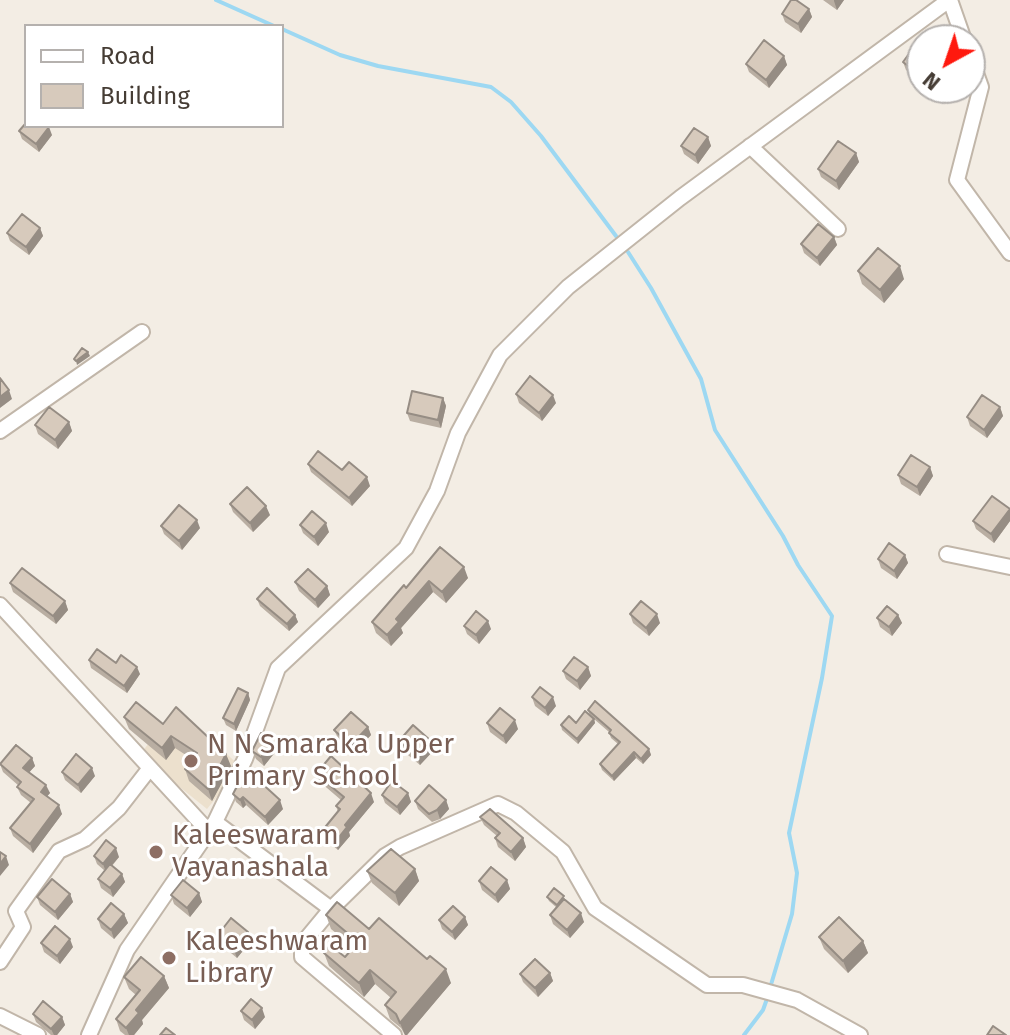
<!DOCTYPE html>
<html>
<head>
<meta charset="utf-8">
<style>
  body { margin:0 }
  #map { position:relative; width:1010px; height:1035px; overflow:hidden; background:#f3ede4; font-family:"Fira Sans",sans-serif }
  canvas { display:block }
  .legend { position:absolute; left:24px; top:24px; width:260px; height:104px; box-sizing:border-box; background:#fff; border:2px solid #b5b1ae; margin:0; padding:10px 14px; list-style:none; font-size:24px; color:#453c34 }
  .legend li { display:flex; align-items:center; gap:16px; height:40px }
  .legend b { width:40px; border:2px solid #b5b1ae }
  .north { position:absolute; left:906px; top:24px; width:80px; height:80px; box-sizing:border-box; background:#fff; border:2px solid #b5b1ae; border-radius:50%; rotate:220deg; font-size:22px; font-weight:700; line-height:32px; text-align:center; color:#453c34 }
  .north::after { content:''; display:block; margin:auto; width:28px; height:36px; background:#ff190e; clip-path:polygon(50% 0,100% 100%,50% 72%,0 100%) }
</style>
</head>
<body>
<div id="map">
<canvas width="1010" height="1035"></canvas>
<ul class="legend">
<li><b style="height:10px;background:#fff"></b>Road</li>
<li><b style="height:22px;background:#d7cabc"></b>Building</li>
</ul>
<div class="north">N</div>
</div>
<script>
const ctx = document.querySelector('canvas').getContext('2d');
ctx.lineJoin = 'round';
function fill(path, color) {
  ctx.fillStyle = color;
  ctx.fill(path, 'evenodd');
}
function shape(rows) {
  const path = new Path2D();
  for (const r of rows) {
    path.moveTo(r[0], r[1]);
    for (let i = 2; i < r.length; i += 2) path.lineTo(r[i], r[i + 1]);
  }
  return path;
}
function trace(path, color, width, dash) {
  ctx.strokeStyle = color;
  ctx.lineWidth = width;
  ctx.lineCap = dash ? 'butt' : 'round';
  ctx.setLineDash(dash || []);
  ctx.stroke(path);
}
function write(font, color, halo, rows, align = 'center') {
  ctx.font = font + ' "Fira Sans",sans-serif';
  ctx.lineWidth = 6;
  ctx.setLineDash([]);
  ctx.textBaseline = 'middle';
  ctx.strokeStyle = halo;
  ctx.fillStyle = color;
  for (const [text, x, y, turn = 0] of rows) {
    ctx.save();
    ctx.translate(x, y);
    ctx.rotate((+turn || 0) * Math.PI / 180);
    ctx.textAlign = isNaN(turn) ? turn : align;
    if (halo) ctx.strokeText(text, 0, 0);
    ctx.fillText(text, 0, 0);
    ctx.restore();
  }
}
const education = shape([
  [175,707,241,767,207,809,140,755]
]);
const stream = shape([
  [216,0,274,26],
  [282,29,340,55,378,66,491,87,511,102,541,136,616,236],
  [628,252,651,288,701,379,715,430,783,536,798,565,832,616,822,678,789,833,797,873,792,914,770,988],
  [744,1035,763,1010,768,996]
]);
const minor = shape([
  [950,0,964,40],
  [970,56,981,87,957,180,1010,253],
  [750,146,838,229],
  [0,431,142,332],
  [947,554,1010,567],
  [0,605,210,833],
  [215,822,331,909,302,944,302,957,394,1035],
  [331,909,385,856,400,847,498,804,516,813,563,852,595,908,707,985,743,985,797,1000,860,1035],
  [0,962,23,927,16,911,59,851,85,839,119,808,150,768],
  [0,1016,38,1035],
  [89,1035,127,950,215,822,245,759,278,668,406,548,437,491,458,433,500,355,568,287,680,198,949,0]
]);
const wall = shape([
  [823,0,844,0,837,10],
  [809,9,812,17,801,33,785,22,782,14],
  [918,51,922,82,906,70,903,62],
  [784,56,787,65,769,88,749,72,746,64],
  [19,131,52,135,39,152,22,139],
  [708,137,711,146,698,164,684,154,681,146],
  [856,153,859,162,839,190,821,177,818,169],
  [40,228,43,236,29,255,10,241,7,233],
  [834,237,837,245,820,266,804,253,801,244],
  [858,271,904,279,884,303,862,284],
  [516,394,556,403,542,421,519,403],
  [443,398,446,406,441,428,410,421,407,413],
  [1000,407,1003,416,987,438,970,426,967,417],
  [69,422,72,431,58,449,38,434,35,425],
  [308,464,342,470,370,486,352,506,311,472],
  [930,467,933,476,920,496,901,484,898,475],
  [230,504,270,515,253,532,233,512],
  [1010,509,1010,521,994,543,976,529,973,521],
  [300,525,329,532,318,546,303,533],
  [161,526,200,528,182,550,164,534],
  [440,547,468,578,446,603,433,592,401,628,403,633,391,646,376,633,372,622,406,588],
  [905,555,908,563,897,579,881,568,878,559],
  [295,582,327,586,330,595,318,608,299,591],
  [10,583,65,601,68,610,56,624,13,592],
  [257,599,295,615,298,622,289,631,260,606],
  [630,614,660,623,649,636,633,623],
  [898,615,902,623,892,636,880,627,877,618],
  [464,626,491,629,479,644,467,634],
  [89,660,116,663,140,674,127,693,91,668],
  [588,667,591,676,580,690,566,679,563,671],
  [248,693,250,700,236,731,226,725,223,718],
  [532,697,556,706,548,716,535,706],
  [588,710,649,749,651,755,643,764,636,758,614,781,602,770,600,764,618,744,611,738,609,732,594,719,595,723,578,744,562,730,561,725,576,723,590,716],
  [124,717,163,724,231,766,212,801,189,781,185,769,192,759,175,748,166,760,129,729],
  [487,723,518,729,506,744,490,732],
  [368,727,371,735,354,753,338,738,334,730],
  [399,741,431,741,434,750,420,765,402,750],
  [273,742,276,751,264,766,256,759,252,751],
  [32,758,35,766,29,772,50,793,47,796,62,814,33,853,13,836,10,828,31,803,21,795,17,787,19,786,3,772,0,764],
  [62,772,95,776,81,793,65,780],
  [316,774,374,802,349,832,350,836,338,850,325,839,322,831,338,812,336,806,341,800,320,782],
  [408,793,411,802,400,815,385,803,382,795],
  [233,794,283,809,268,825,246,805,243,808,236,802],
  [446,800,449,809,440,819,432,822,418,809,415,801],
  [480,817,523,838,526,847,515,861,498,847,495,838,497,836,484,825],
  [94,856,119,857,112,866,122,874,125,882,113,897,101,888,98,879,105,871,97,864],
  [415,869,419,881,399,906,372,883,367,871],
  [507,880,510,889,498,903,482,890,479,881],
  [199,893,202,902,190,917,174,904,171,895],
  [70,894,73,902,58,920,40,905,37,897],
  [547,897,565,900,584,922,570,938,553,924,550,915,556,907,549,901],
  [124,914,128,923,114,939,101,928,98,919],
  [326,915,369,929,451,983,407,1035,405,1035,401,1028,390,1019,385,1005,391,998,375,984,364,997,329,966,324,953,345,957,353,947,331,929],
  [465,917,468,925,455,940,442,929,439,920],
  [248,932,251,941,237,958,220,944,217,936],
  [819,937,863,941,868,953,848,973,824,949],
  [41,943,73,947,60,964,44,952],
  [550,973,553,981,538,997,523,982,520,974],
  [164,976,169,988,142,1020,143,1024,134,1035,125,1035,120,1031,116,1019,136,995,129,989,124,977],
  [241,1011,265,1017,255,1029,244,1020],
  [33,1014,62,1017,65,1025,57,1035,51,1035,36,1022]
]);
const shadedWall = shape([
  [834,0,844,0,837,10,834,1],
  [809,9,812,17,801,33,798,24],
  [784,56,787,65,769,88,766,80],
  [922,69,922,82,918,74],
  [49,127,52,135,39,152,36,144],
  [708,137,711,146,698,164,695,155],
  [856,153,859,162,839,190,836,181],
  [40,228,43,236,29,255,26,247],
  [834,237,837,245,820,266,817,258],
  [900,266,904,279,884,303,880,290],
  [88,352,90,356,77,365,76,361],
  [9,390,12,399,0,408,0,397],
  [553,395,556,403,542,421,539,413],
  [443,398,446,406,441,428,438,420],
  [1000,407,1003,416,987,438,984,430],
  [69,422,72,431,58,449,55,440],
  [930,467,933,476,920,496,917,487],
  [367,477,370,486,352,506,349,498],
  [266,506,270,515,253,532,250,523],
  [1010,509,1010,521,994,543,991,534],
  [197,520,200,528,182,550,179,541],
  [326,523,329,532,318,546,314,537],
  [905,555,908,563,897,579,894,571],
  [464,567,468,578,446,603,442,592],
  [429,581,433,592,401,628,403,633,391,646,387,635,396,619],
  [327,586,330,595,318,608,315,600],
  [65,601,68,610,56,624,53,616],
  [657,614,660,623,649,636,646,628],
  [295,615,298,622,289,631,287,624],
  [898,615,902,623,892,636,889,627],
  [488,621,491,629,479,644,476,635],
  [137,667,140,674,127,693,124,686],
  [588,667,591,676,580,690,577,681],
  [248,693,250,700,236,731,234,724],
  [553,697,556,706,548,716,545,708],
  [594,719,595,723,578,744,577,739],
  [515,720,518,729,506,744,503,736],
  [368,727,371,735,354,753,351,745],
  [171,736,175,748,166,760,162,748],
  [431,741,434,750,420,765,417,757],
  [273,742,276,751,264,766,261,757],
  [649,749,651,755,643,764,641,759],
  [634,752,636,758,614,781,612,776],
  [226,754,231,766,212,801,208,789],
  [32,758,35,766,26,776,23,768],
  [92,768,95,776,81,793,78,785],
  [46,785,50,793,44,800,41,792],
  [371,793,374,802,349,832,350,836,338,850,335,842,345,825],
  [408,793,411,802,400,815,397,807],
  [243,797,246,805,243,808,240,800],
  [280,800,283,809,268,825,265,817],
  [446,800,449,809,440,819,437,810],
  [59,805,62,814,33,853,30,844],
  [523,838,526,847,515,861,511,852],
  [116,848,119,857,106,872,103,864],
  [6,856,9,865,0,876,0,864],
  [415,869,419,881,399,906,395,893],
  [122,874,125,882,113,897,110,888],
  [507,880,510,889,498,903,495,895],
  [199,893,202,902,190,917,187,908],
  [70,894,73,902,58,920,55,912],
  [581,913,584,922,570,938,567,930],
  [124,914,128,923,114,939,111,930],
  [465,917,468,925,455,940,452,932],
  [248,932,251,941,237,958,234,950],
  [70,939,73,947,60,964,57,956],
  [863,941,868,953,848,973,843,961],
  [446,969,451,983,407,1035,405,1035,400,1023],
  [370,970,375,984,364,997,359,983],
  [550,973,553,981,538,997,535,988],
  [164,976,169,988,142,1020,143,1024,134,1035,129,1035,126,1028,136,1010],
  [262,1008,265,1017,255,1029,252,1020],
  [62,1017,65,1025,57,1035,54,1035,51,1029]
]);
const building = shape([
  [791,0,796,0,809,9,798,24,782,14,791,0],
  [931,35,937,40,927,40,931,35],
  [764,40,784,56,766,80,746,64,764,40],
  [922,46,922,69,918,74,903,62,914,47,918,51,922,46],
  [26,123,26,126,49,127,36,144,19,131,26,123],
  [694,128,708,137,695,155,681,146,694,128],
  [838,141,856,153,836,181,818,169,838,141],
  [22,214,40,228,26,247,7,233,22,214],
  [818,224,834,237,817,258,801,244,818,224],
  [878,248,900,266,880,290,858,271,878,248],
  [82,348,88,352,76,361,74,359,82,348],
  [530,376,553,395,539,413,516,394,530,376],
  [0,378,9,390,0,397,0,378],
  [412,391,443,398,438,420,407,413,412,391],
  [982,395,1000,407,984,430,967,417,982,395],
  [49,407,69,422,55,440,35,425,49,407],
  [318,451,342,470,349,462,367,477,349,498,308,464,318,451],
  [911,455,930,467,917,487,898,475,911,455],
  [247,487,266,506,250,523,230,504,247,487],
  [992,496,1010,509,991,534,973,521,992,496],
  [179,505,197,520,179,541,161,526,179,505],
  [312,511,326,523,314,537,300,525,312,511],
  [889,543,905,555,894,571,878,559,889,543],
  [440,547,464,567,442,592,429,581,396,619,399,622,387,635,372,622,404,585,406,588,440,547],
  [22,568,65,601,53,616,10,583,22,568],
  [308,569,327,586,315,600,295,582,308,569],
  [267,588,295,615,287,624,257,599,267,588],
  [641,601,657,614,646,628,630,614,641,601],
  [887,606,898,615,889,627,877,618,887,606],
  [476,611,488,621,476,635,464,626,476,611],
  [97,649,116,663,121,655,137,667,124,686,89,660,97,649],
  [574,657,588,667,577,681,563,671,574,657],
  [540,687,553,697,545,708,532,697,540,687],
  [238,688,248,693,234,724,223,718,238,688],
  [595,701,649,749,641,759,634,752,612,776,600,764,620,742,609,733,611,730,588,710,595,701],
  [136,702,163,724,176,707,226,754,208,789,185,769,197,753,171,736,162,748,124,717,136,702],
  [500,708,515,720,503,736,487,723,500,708],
  [585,711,594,719,577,739,561,725,569,716,576,723,585,711],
  [351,712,368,727,351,745,334,730,351,712],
  [413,725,431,741,417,757,399,741,413,725],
  [261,733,273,742,261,757,252,751,261,733],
  [16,745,32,758,23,768,46,785,41,792,59,805,30,844,10,828,34,799,17,787,21,782,0,764,16,745],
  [76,754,92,768,78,785,62,772,76,754],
  [331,756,371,793,345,825,347,827,335,842,322,831,340,809,336,806,344,797,316,774,331,756],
  [246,769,280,800,265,817,243,797,240,800,233,794,246,769],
  [392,781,408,793,397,807,382,795,392,781],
  [429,785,446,800,437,810,429,814,415,801,429,785],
  [490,809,523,838,511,852,495,838,500,833,480,817,490,809],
  [106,840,116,848,103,864,94,856,106,840],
  [391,849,415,869,395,893,367,871,391,849],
  [0,852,6,856,0,864,0,852],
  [110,864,122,874,110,888,98,879,110,864],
  [491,867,507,880,495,895,479,881,491,867],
  [52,879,70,894,55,912,37,897,52,879],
  [183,880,199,893,187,908,171,895,183,880],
  [554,888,564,896,557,905,547,897,554,888],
  [564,899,581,913,567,930,550,915,564,899],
  [337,902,369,929,379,918,427,959,430,956,446,969,400,1023,396,1014,385,1005,396,992,370,970,359,983,324,953,330,945,345,957,358,942,326,915,337,902],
  [111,903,124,914,111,930,98,919,111,903],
  [453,906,465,917,452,932,439,920,453,906],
  [839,917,863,941,843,961,819,937,839,917],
  [231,918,248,932,234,950,217,936,231,918],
  [55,926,70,939,57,956,41,943,55,926],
  [141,957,164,976,136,1010,139,1013,126,1028,116,1019,140,990,124,977,141,957],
  [535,959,550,973,535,988,520,974,535,959],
  [251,999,262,1008,252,1020,241,1011,251,999],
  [43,1001,62,1017,51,1029,33,1014,43,1001],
  [993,1026,1006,1035,987,1035,993,1026],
  [166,1028,175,1035,160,1035,166,1028]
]);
const markers = [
  [191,761,8,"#8d6e63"],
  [156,852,8,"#8d6e63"],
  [169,958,8,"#8d6e63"]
];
const educationNames = [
  ["N N Smaraka Upper",207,745],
  ["Primary School",207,777],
  ["Kaleeswaram",172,836],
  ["Vayanashala",172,868],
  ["Kaleeshwaram",185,942],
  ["Library",185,974]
];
fill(education, '#ece0cd');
trace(stream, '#9dd8f2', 4);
trace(minor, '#c1b6a9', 18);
trace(minor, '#fff', 14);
fill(wall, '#b9aea2');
fill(shadedWall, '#968d84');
fill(building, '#d7cabc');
trace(building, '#968d84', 2);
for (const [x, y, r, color] of markers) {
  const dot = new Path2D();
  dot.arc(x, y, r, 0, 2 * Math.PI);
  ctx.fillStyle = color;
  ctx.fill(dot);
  trace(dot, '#fff', 3);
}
write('28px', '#785e54', '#fff', educationNames, 'left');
</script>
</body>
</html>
